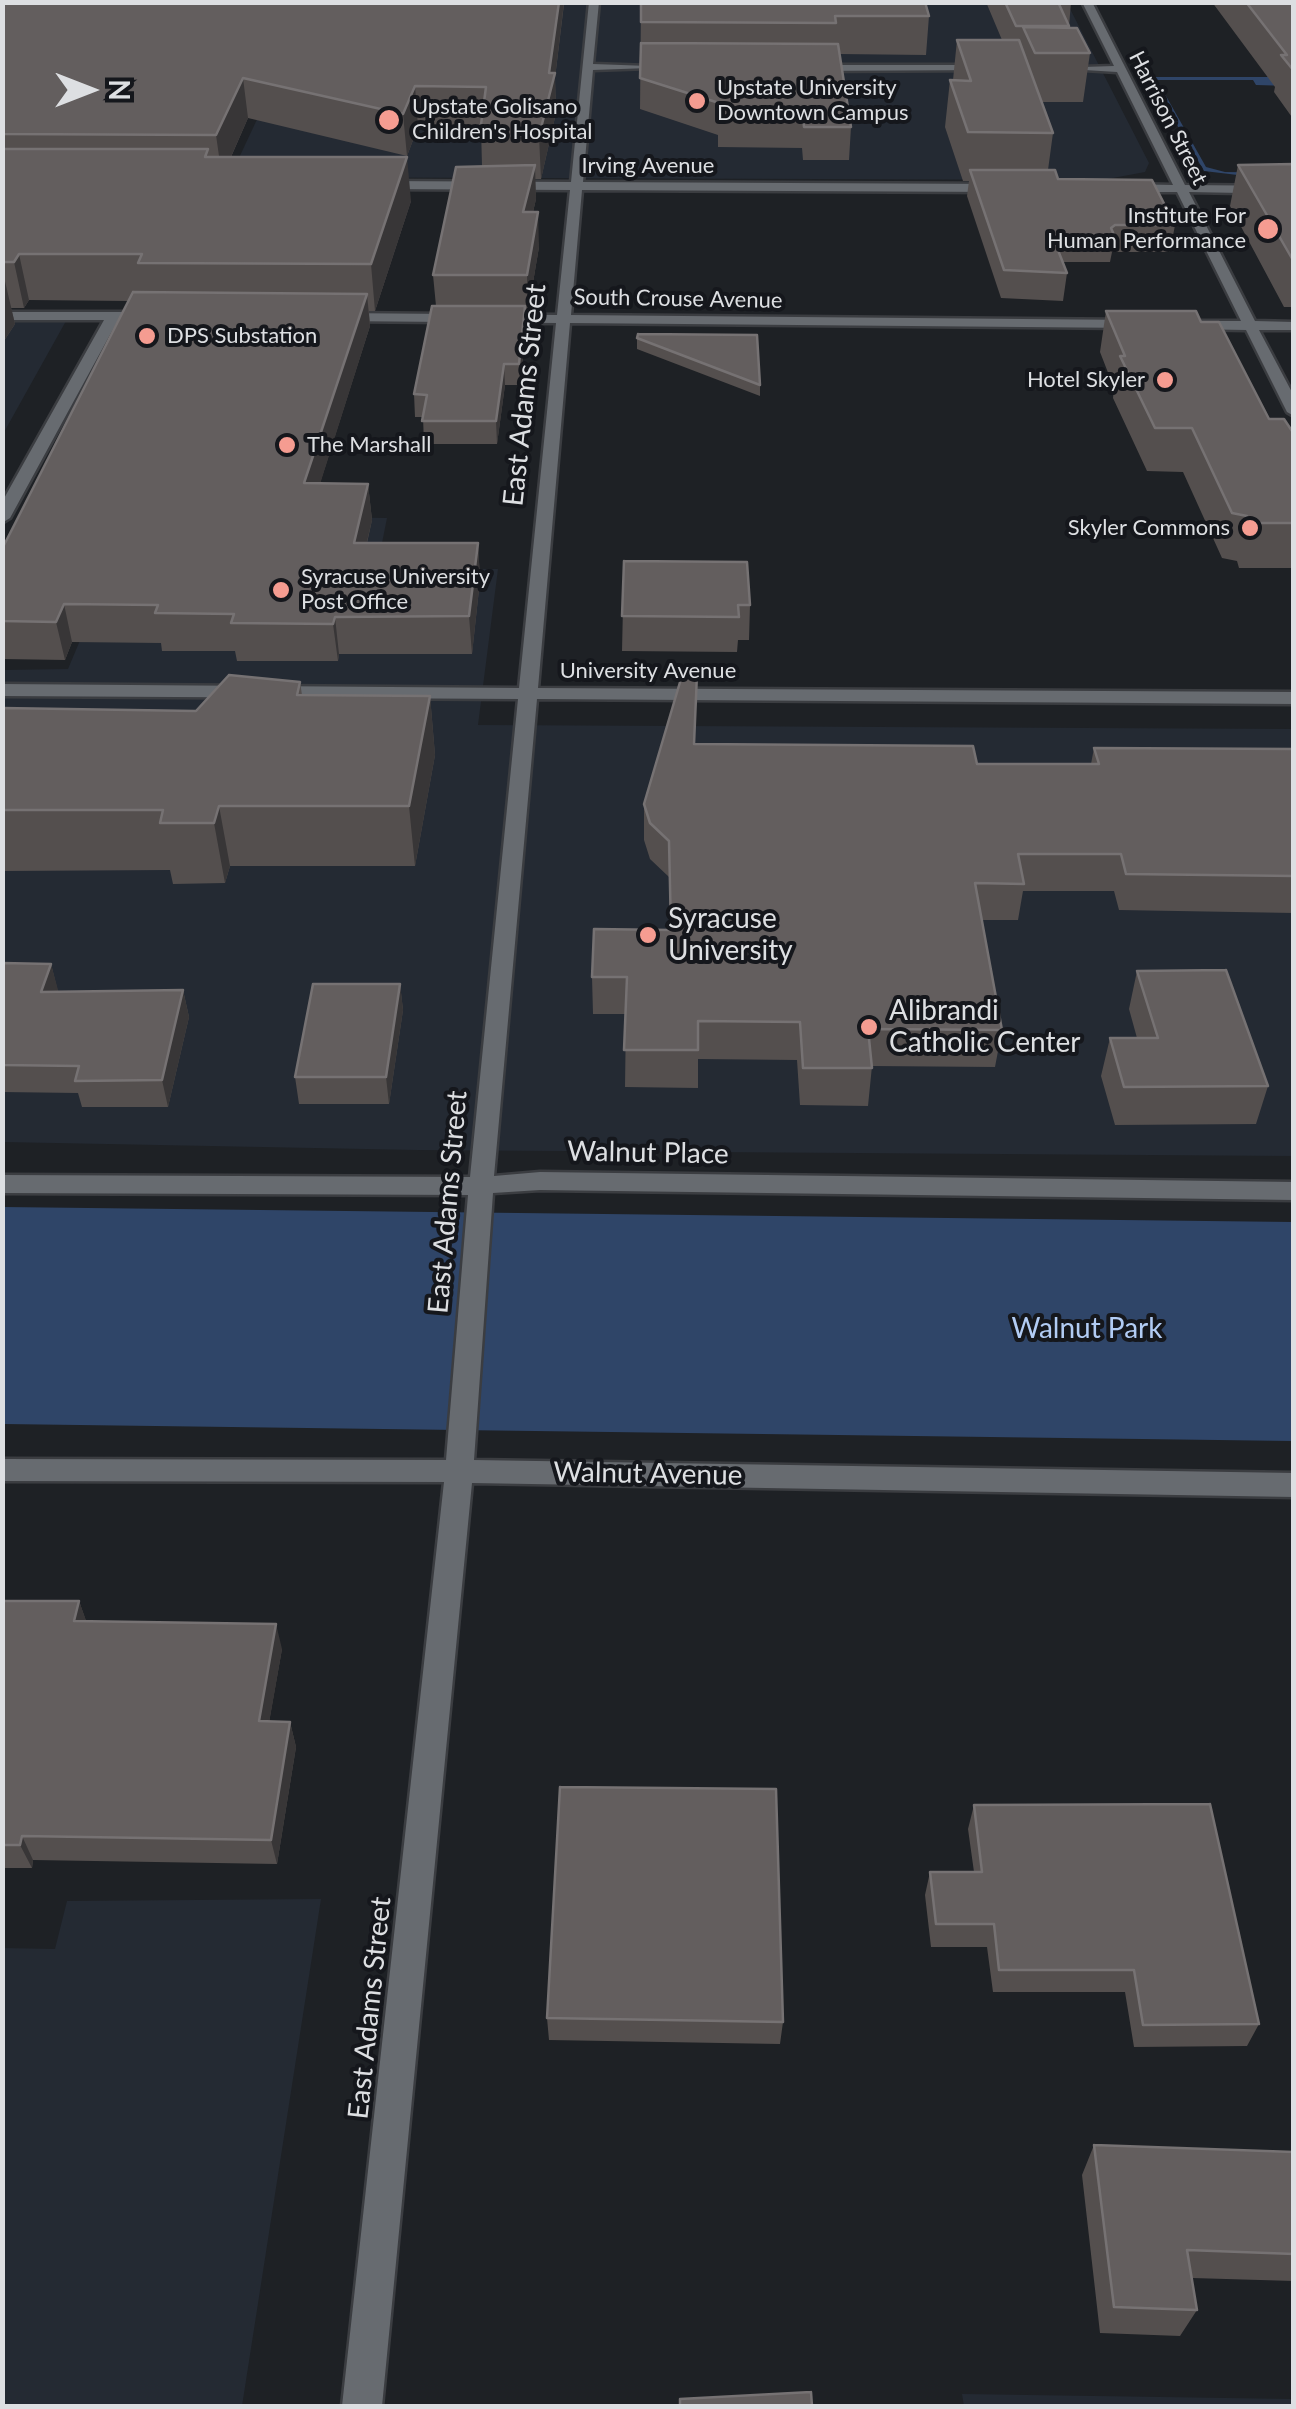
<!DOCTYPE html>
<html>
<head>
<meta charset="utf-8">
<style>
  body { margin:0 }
  #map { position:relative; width:1296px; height:2409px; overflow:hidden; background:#1e2125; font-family:Lato,sans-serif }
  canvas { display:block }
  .frame { position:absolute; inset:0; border:5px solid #dddfe2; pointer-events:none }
  .north { position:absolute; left:40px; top:40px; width:100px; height:100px; -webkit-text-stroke:8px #15171c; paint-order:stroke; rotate:90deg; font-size:28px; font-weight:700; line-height:40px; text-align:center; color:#dddfe2 }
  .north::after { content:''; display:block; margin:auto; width:35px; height:45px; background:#dddfe2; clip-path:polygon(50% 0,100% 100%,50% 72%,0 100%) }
</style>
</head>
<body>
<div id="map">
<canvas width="1296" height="2409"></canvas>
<div class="frame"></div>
<div class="north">N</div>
</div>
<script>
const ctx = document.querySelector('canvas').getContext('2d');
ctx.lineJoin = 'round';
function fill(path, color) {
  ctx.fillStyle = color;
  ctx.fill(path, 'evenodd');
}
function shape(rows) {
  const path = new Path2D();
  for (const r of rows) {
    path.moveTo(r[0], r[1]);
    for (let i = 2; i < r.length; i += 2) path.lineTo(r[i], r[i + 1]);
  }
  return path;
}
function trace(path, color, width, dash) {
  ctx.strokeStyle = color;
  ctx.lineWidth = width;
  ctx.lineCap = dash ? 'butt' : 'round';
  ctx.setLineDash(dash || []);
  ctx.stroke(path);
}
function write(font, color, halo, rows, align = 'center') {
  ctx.font = font + ' Lato,sans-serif';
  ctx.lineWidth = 8;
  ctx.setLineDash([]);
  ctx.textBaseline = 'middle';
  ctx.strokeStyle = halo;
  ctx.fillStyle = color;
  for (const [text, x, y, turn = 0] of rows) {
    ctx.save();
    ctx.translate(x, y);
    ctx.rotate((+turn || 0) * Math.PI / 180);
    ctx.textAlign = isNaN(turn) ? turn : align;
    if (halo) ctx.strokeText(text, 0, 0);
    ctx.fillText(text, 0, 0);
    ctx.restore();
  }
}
const built = shape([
  [271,2,1067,3,1149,163,1145,172,1102,180,230,177,260,113],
  [3,321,66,321,3,434],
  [192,515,387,518,377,568,498,569,478,725,1293,729,1293,1156,417,1150,3,1142,3,670,68,669,115,557],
  [321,1899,242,2406,3,2406,3,1948,55,1949,67,1901],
  [962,2394,1293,2399,1294,2406,964,2406]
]);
const green = shape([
  [1149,77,1273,77,1290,86,1256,85,1253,80,1157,80,1206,167,1225,172,1293,173,1246,176,1204,171],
  [3,1207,1293,1222,1293,1441,3,1424]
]);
const minor = shape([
  [589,2,599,2,593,64,677,67,593,70,583,182,999,184,1005,188,999,192,582,190,571,315,1137,320,1144,324,1137,328,570,323,538,688,1294,692,1294,704,537,699,494,1176,540,1172,1294,1182,1294,1200,540,1190,493,1193,474,1460,1294,1473,1294,1497,472,1483,382,2406,342,2406,444,1482,2,1481,2,1459,446,1460,468,1195,2,1193,2,1175,470,1177,518,699,2,696,2,684,519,688,556,323,337,321,330,317,337,313,557,315,570,190,379,189,373,185,379,181,571,182,589,2],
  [1082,2,1092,2,1185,185,1294,186,1294,194,1189,192,1255,321,1294,322,1294,330,1259,330,1294,396,1294,416,1287,412,1246,330,1187,329,1180,325,1187,321,1241,321,1177,192,1124,192,1118,188,1124,184,1173,185,1117,72,1052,68,1114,66,1082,2],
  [987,65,991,70,807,71,802,68,807,65,987,65],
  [2,312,152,312,159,316,152,320,118,320,10,518,2,523,2,502,104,320,2,320,2,312]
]);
const wall = shape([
  [2,2,578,2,578,4,564,4,555,78,556,113,541,179,535,179,536,199,533,212,539,247,528,312,526,312,526,328,520,385,505,385,497,444,424,444,423,417,415,417,414,394,436,306,433,275,482,166,481,128,418,127,407,156,248,118,231,157,411,201,375,311,369,311,370,326,320,483,368,484,372,520,367,543,478,543,480,580,472,654,339,654,338,661,237,661,235,651,162,651,161,643,72,642,65,660,2,659,2,549,129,301,29,300,24,308,11,308,15,324,2,344],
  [641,2,929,16,926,55,839,54,851,127,849,160,803,160,802,148,718,147,718,135,640,109],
  [986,2,1071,2,1069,27,1090,53,1083,102,1042,102,1053,133,1048,170,1058,179,1175,225,1170,252,1112,252,1110,262,1063,262,1067,273,1063,301,1001,298,967,196,969,181,963,181,945,127,950,80,953,80,957,40,1002,40],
  [1212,2,1294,2,1294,120,1274,92,1275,87],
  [1294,164,1294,307,1284,307,1230,206,1238,165],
  [1106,311,1201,322,1269,419,1294,434,1294,568,1239,568,1237,561,1222,558,1183,472,1147,471,1113,398,1114,388,1100,352],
  [637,338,760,385,760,396,637,349],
  [624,561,750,605,749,640,738,640,737,652,622,651],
  [300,682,302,695,430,696,435,755,415,866,230,866,225,883,173,884,170,870,2,871,2,708,196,711],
  [695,744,977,764,1091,764,1094,748,1294,749,1294,913,1119,910,1114,891,1023,891,1018,920,982,920,1002,1030,995,1067,872,1066,868,1106,800,1105,797,1060,698,1059,698,1088,625,1087,626,1014,593,1014,592,977,670,930,669,877,650,859,644,840,644,804],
  [2,963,51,964,58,992,183,990,189,1017,168,1107,82,1107,78,1093,2,1092],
  [1137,971,1268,1086,1256,1124,1115,1125,1101,1076,1110,1038,1137,1038,1129,1009],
  [400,984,403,1010,389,1104,299,1104,295,1077],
  [2,1601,79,1601,86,1621,282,1649,269,1722,290,1722,296,1747,277,1864,33,1860,32,1868,2,1868],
  [974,1805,1259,2024,1247,2046,1134,2047,1125,1992,993,1992,987,1947,931,1947,925,1895,930,1872,974,1872,968,1829],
  [547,2018,783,2022,780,2044,549,2040],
  [1094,2145,1294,2152,1294,2281,1192,2278,1197,2310,1180,2336,1100,2333,1082,2175]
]);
const shadedWall = shape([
  [559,2,564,2,555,78,556,113,541,179,539,136],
  [243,78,248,118,222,177,216,135],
  [415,86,418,127,407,156,403,114],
  [407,157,411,201,375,311,371,264],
  [535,165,536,199,525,247,523,212],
  [538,212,539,247,528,312,527,275],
  [19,254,29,300,24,308,14,262],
  [4,277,15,324,2,344,2,279],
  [367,294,370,326,309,519,304,483],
  [525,306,526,328,520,385,519,364],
  [504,364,505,385,497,444,496,421],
  [368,484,372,520,358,580,354,543],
  [478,543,480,580,472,654,469,616],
  [64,604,72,642,65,660,56,622],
  [335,617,339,654,338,661,333,624],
  [430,696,435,755,415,866,409,806],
  [219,806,230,866,225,883,214,823],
  [51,964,58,990,48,1018,41,992],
  [400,984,403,1010,389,1104,386,1077],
  [183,990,189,1017,168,1107,162,1080],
  [79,1601,88,1626,74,1621],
  [276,1624,282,1649,265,1746,259,1721],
  [290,1722,296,1747,277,1864,271,1840],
  [22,1836,33,1860,32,1868,20,1845]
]);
const building = shape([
  [2,2,559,2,549,73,555,73,539,136,500,136,480,132,486,87,415,86,403,114,243,78,216,135,2,134,2,2],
  [641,2,925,2,929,16,835,16,836,23,641,22,641,2],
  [1005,2,1058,2,1069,26,1016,26,1005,2],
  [1246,2,1294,2,1294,71,1281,55,1287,55,1246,2],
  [1023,27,1077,28,1090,53,1035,53,1023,27],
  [957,40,1019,40,1053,133,968,132,950,80,971,81,957,40],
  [641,43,838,44,851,127,804,127,803,115,719,115,719,103,640,78,641,43],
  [2,149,208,149,205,157,407,157,371,264,138,263,142,254,19,254,14,262,2,262,2,149],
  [1294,164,1294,262,1238,165,1294,164],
  [535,165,523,212,538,212,527,275,433,275,456,167,535,165],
  [970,170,1055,170,1058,179,1152,180,1175,225,1115,225,1111,228,1114,235,1052,235,1067,273,1004,270,970,170],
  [133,292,367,294,304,483,368,484,354,543,478,543,469,616,335,617,333,624,231,623,234,614,155,613,158,605,64,604,56,622,2,621,2,549,133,292],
  [432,306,525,306,519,364,504,364,496,421,422,421,427,395,414,394,432,306],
  [1106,311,1196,311,1201,322,1219,322,1269,419,1284,419,1294,434,1294,523,1250,523,1247,516,1232,513,1192,428,1155,428,1120,356,1125,356,1106,311],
  [638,334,757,335,760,385,637,338,638,334],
  [624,561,747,562,750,605,738,605,739,617,622,616,624,561],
  [683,672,697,674,694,744,973,746,977,764,1099,764,1094,748,1294,749,1294,876,1126,874,1121,854,1018,854,1024,884,975,883,1002,1030,868,1029,872,1068,803,1068,800,1022,698,1021,698,1050,624,1050,627,977,592,977,594,929,671,930,669,841,650,823,644,804,683,672],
  [229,675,300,682,297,695,430,696,409,806,219,806,214,823,160,823,163,810,2,810,2,708,196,711,229,675],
  [2,963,51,964,41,992,183,990,162,1080,75,1081,79,1066,2,1065,2,963],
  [1226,970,1268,1086,1124,1087,1110,1038,1158,1038,1137,971,1226,970],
  [313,984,400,984,386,1077,295,1077,313,984],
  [2,1601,79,1601,74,1621,276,1624,259,1721,290,1722,271,1840,22,1836,20,1845,2,1845,2,1601],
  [560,1787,776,1789,783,2022,547,2018,560,1787],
  [1210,1804,1259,2024,1143,2025,1134,1970,999,1970,994,1924,936,1924,930,1872,982,1872,974,1805,1210,1804],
  [1094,2145,1294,2152,1294,2254,1187,2250,1197,2310,1114,2307,1094,2145],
  [811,2392,812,2406,680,2406,680,2399,811,2392]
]);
const markers = [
  [697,101,10,"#f59c91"],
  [389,120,12,"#f59c91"],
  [1268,229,12,"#f59c91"],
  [147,336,10,"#f59c91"],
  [1165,380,10,"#f59c91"],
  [287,445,10,"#f59c91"],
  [1250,528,10,"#f59c91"],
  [281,590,10,"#f59c91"],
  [648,935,10,"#f59c91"],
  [869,1027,10,"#f59c91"]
];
const farPoinames = [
  ["Upstate University",717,88],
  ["Downtown Campus",717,113],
  ["Upstate Golisano",412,107],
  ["Children's Hospital",412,132],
  ["Institute For",1246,216,"right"],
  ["Human Performance",1246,241,"right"],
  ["DPS Substation",167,336],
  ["Hotel Skyler",1145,380,"right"],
  ["The Marshall",307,445],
  ["Skyler Commons",1230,528,"right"],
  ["Syracuse University",301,577],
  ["Post Office",301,602]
];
const farStreetnames = [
  ["Harrison Street",1168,118,63],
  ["Irving Avenue",648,166],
  ["South Crouse Avenue",678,299,1],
  ["University Avenue",648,671]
];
const streetNames = [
  ["East Adams Street",525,395,-84],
  ["Walnut Place",648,1153,1],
  ["East Adams Street",448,1202,-85],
  ["Walnut Avenue",648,1474,1],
  ["East Adams Street",370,2008,-84]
];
const poiNames = [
  ["Syracuse",668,919],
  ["University",668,951],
  ["Alibrandi",889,1011],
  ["Catholic Center",889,1043]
];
const parkNames = [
  ["Walnut Park",1087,1329]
];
fill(built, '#242a33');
fill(green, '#2f4568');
trace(minor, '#3b3d41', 5);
fill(minor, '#676b70');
fill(wall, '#544f4e');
fill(shadedWall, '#383637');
fill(building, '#635e5e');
trace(building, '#767273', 2.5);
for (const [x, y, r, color] of markers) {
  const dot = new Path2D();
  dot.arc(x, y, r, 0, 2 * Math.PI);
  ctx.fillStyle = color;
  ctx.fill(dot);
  trace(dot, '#15171c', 4);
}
write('22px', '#dddfe2', '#15171c', farPoinames, 'left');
write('22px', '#dddfe2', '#15171c', farStreetnames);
write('28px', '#dddfe2', '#15171c', streetNames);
write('28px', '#dddfe2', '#15171c', poiNames, 'left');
write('28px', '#b2ccf4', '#15171c', parkNames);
</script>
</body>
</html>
